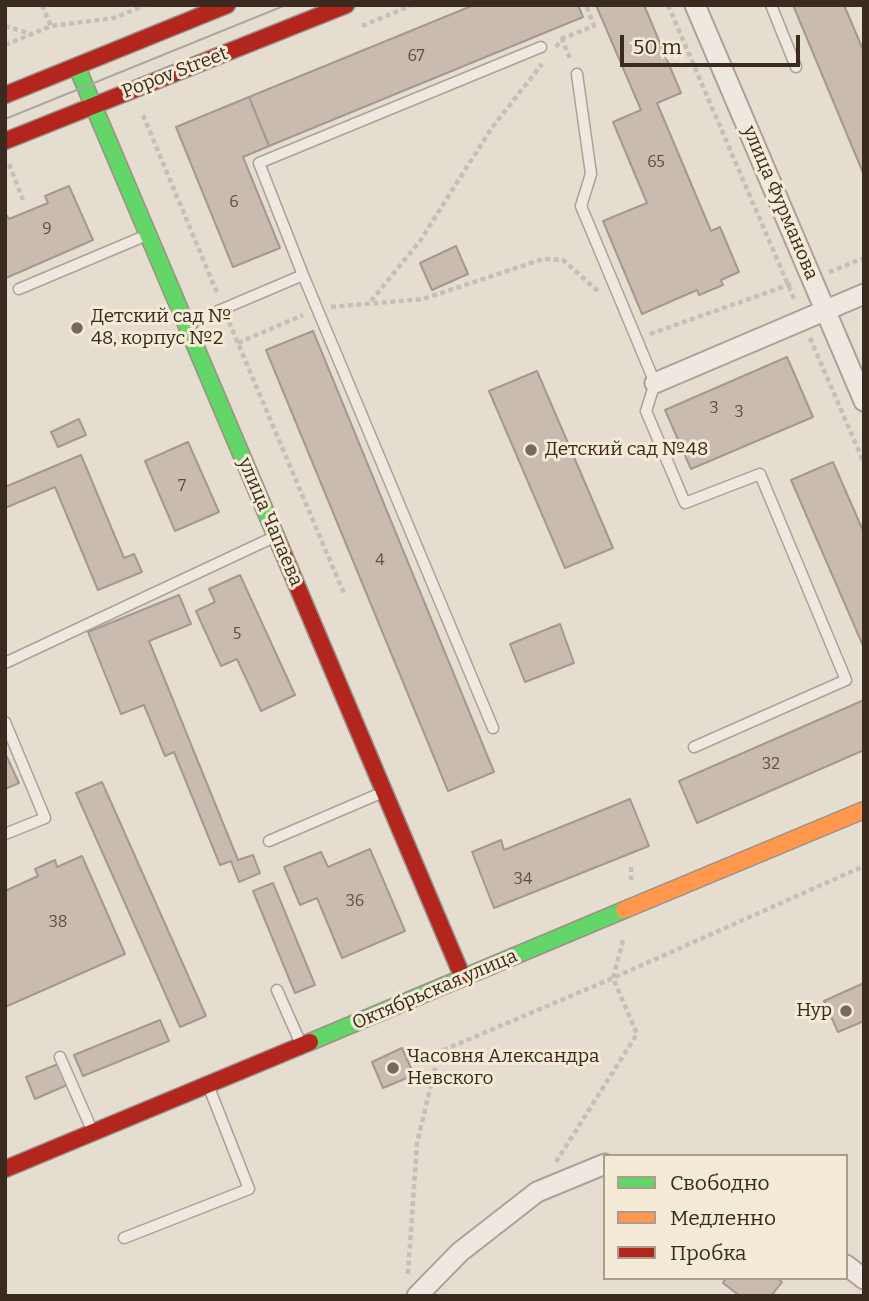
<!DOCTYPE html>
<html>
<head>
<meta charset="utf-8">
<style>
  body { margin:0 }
  #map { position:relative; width:869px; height:1301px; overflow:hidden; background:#e5ddcf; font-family:Bitter,serif }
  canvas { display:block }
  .frame { position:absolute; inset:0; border:7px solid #3a2a1f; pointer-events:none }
  .legend { position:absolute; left:603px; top:1154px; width:245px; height:126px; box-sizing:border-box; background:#f5ead6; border:2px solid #aa9d8d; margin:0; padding:9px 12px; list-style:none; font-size:21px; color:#3a2a1f }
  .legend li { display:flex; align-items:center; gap:14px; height:35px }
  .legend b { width:35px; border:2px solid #aa9d8d }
  .scale { position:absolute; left:620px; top:35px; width:180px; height:32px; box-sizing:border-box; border:4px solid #3a2a1f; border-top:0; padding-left:9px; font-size:21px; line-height:24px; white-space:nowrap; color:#3a2a1f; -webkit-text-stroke:5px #f5ead6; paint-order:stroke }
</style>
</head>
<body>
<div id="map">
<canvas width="869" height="1301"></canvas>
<div class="frame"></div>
<ul class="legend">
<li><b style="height:9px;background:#63d668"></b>Свободно</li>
<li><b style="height:9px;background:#ff974d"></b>Медленно</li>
<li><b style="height:9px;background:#b3261e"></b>Пробка</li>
</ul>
<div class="scale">50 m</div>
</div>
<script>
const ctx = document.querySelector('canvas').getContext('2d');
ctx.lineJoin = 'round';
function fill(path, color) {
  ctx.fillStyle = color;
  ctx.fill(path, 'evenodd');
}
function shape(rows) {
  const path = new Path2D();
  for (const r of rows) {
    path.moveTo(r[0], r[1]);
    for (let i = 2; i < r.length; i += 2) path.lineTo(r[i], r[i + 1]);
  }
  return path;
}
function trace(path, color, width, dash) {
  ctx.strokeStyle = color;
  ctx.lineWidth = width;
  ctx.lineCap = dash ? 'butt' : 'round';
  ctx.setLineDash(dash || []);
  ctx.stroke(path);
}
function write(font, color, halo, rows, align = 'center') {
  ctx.font = font + ' Bitter,serif';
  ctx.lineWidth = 6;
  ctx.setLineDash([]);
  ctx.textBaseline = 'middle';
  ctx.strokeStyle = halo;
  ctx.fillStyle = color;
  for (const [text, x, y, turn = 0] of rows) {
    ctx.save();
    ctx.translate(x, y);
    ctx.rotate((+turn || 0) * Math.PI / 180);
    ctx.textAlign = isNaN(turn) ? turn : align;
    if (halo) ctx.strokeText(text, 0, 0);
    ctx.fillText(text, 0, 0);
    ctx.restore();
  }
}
const building = shape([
  [474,5,578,5,583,17,269,146,249,97,474,5],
  [596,5,644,5,681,93,657,103,711,231,720,227,739,272,721,280,723,285,699,295,697,290,642,314,603,221,647,203,613,122,641,110,596,5],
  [793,5,844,5,864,52,864,175,793,5],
  [249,97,269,146,243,157,280,248,233,267,176,127,249,97],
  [69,186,93,240,6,278,5,213,9,219,48,203,45,196,69,186],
  [456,246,468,274,432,290,420,263,456,246],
  [313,331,494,772,448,791,266,350,313,331],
  [787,357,813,417,691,469,665,410,787,357],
  [537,371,613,548,565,568,489,391,537,371],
  [79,419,86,435,58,447,51,432,79,419],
  [188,442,219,512,175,531,145,461,188,442],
  [81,455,124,558,134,554,142,572,98,590,55,487,5,508,5,487,81,455],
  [833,462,864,533,864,648,791,480,833,462],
  [240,575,295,695,261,711,237,659,221,666,196,611,215,602,209,589,240,575],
  [179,595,191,624,149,641,238,860,253,855,260,873,239,882,231,861,220,865,174,752,165,756,144,705,121,714,88,632,179,595],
  [560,624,574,663,525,682,510,644,560,624],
  [864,700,864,750,697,823,679,781,864,700],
  [5,753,19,783,5,789,5,753],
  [102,782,206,1016,180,1027,76,793,102,782],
  [630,799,649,846,494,908,472,852,501,840,504,850,630,799],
  [370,849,405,931,342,958,317,898,300,905,284,867,321,852,328,867,370,849],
  [82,856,125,954,5,1007,5,891,38,876,35,869,55,860,57,867,82,856],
  [273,883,315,985,295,993,253,891,273,883],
  [864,983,864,1021,838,1032,824,1001,864,983],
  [160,1020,169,1041,83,1076,74,1055,160,1020],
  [402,1048,414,1075,383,1088,372,1062,402,1048],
  [58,1064,67,1085,35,1099,26,1077,58,1064],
  [726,1278,777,1278,782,1282,771,1296,740,1296,723,1283,726,1278]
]);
const path = shape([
  [42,5,51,26],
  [668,5,795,301],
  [5,26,31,34],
  [362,26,412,5],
  [561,39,594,26,586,5],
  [5,45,51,26,114,18,145,5],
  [556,47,562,39,571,61],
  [143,115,218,295],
  [9,164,23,200],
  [829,272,864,258],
  [371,301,420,241,491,129,542,64],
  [331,307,423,299,543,259,563,260,598,291],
  [229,322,345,596],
  [650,334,794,283],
  [810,338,864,463],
  [238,343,303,315],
  [631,867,631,880],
  [556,1162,637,1034,613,978,624,937],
  [408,1274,417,1143,439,1052,613,978,864,866]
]);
const lane = shape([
  [771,5,796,67],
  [577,74,591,174,581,206,655,383,646,411,685,503,760,474,846,680,694,747],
  [303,275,493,728],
  [19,289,147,235],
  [190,323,303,275,259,163,541,47],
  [5,663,274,537],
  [5,722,45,818,5,834],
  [269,841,381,793],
  [277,990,301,1044],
  [60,1057,92,1130],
  [124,1238,249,1189,208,1085]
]);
const street = shape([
  [695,5,864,401],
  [655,383,864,294],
  [846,1265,864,1279],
  [417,1296,460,1252,537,1192,605,1164]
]);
const fast = shape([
  [77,67,278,541],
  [310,1042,624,910]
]);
const slow = shape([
  [624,910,864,810]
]);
const jam = shape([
  [5,95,227,5],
  [5,141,346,5],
  [278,541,463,978],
  [5,1169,310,1042]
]);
const tram = shape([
  [5,119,286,5]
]);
const markers = [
  [77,328,7,"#76695d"],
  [531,450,7,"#76695d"],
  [846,1011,7,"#76695d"],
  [393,1068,7,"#76695d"]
];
const numberNames = [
  ["67",416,57],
  ["65",656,163],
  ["6",234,203],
  ["9",47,230],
  ["3",714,409],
  ["3",739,413],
  ["7",182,487],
  ["4",380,561],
  ["5",237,635],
  ["32",771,765],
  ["34",523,880],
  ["36",355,902],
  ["38",58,923]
];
const streetNames = [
  ["Popov Street",175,73,-21],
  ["улица Фурманова",780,203,67],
  ["улица Чапаева",270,522,67],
  ["Октябрьская улица",435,990,-23]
];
const poiNames = [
  ["Детский сад №",91,317],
  ["48, корпус №2",91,339],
  ["Детский сад №48",545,450],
  ["Нур",832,1011,"right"],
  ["Часовня Александра",407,1057],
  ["Невского",407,1079]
];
fill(building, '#c9bbb0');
trace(building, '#a5988e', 2);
trace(lane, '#aaa298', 13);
trace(street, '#aaa298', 23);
trace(fast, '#9a9288', 19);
trace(slow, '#9a9288', 19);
trace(jam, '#9a9288', 19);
trace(path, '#c6bfb7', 4.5, [5, 3.5]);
trace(lane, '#eee8e0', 10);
trace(street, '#eee8e0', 19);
trace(fast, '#63d668', 16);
trace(slow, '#ff974d', 16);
trace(jam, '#b3261e', 16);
trace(tram, '#ada7a1', 2);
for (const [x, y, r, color] of markers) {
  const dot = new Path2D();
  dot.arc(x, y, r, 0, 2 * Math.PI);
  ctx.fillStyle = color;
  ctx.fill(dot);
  trace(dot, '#f5ead6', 2.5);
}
write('16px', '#5e4e43', null, numberNames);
write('19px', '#3a2a1f', '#f5ead6', streetNames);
write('19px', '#3a2a1f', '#f5ead6', poiNames, 'left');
</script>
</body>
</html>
